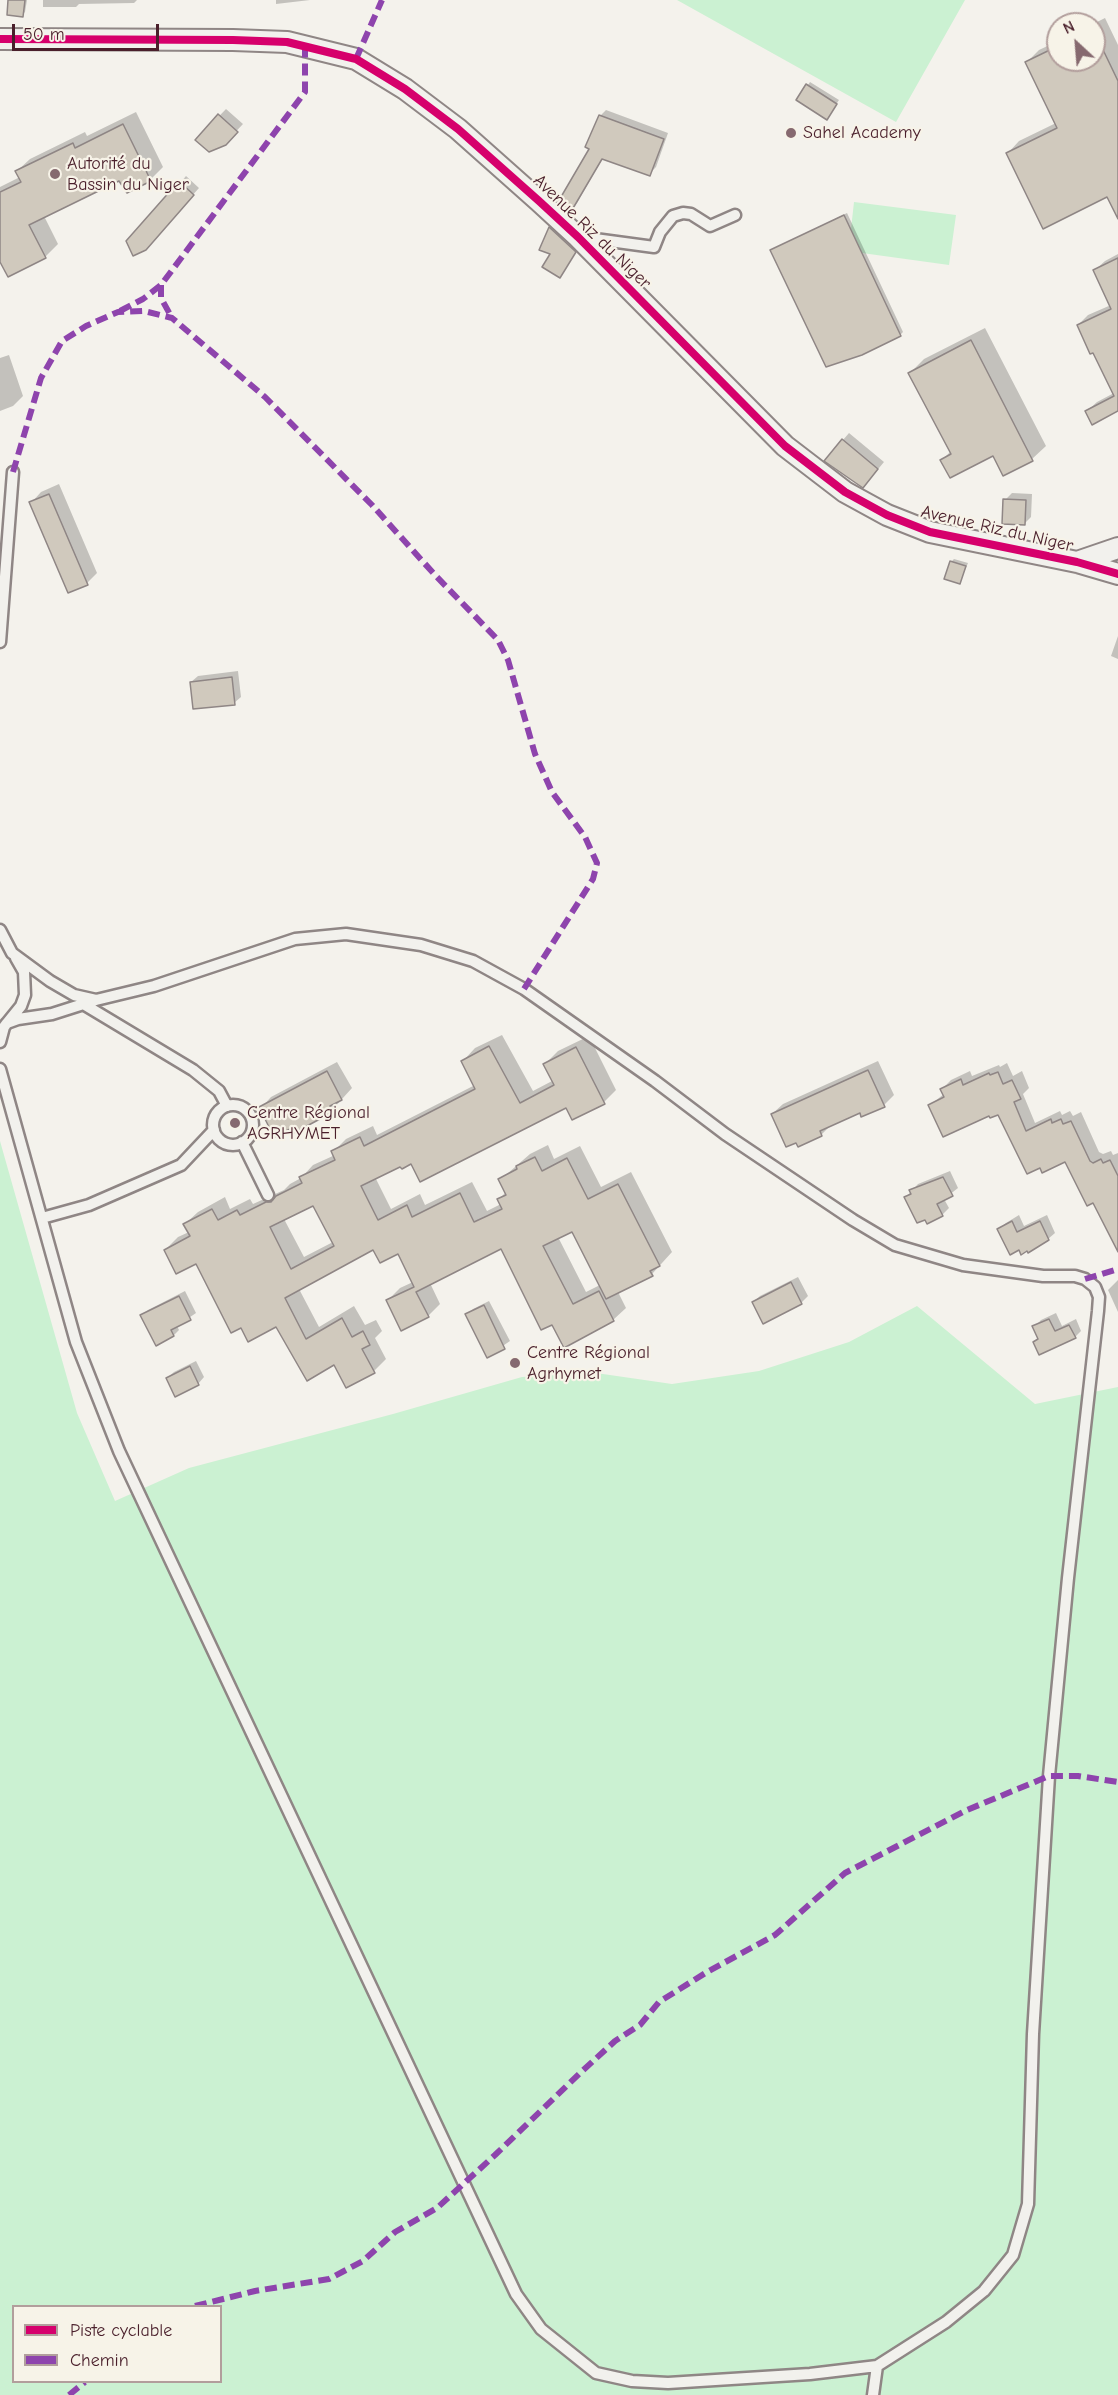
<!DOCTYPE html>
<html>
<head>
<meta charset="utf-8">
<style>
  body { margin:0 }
  #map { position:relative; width:1118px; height:2395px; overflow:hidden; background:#f4f2ec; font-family:"Comic Neue",sans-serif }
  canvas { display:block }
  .legend { position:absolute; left:12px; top:2305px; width:210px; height:78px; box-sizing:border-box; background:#f7f3e8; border:2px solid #b29e9c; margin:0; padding:8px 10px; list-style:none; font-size:18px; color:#4a1f2b }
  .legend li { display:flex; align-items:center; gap:12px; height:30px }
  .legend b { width:30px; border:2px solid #b29e9c }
  .north { position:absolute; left:1046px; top:12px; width:60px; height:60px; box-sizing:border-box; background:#f7f3e8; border:2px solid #b29e9c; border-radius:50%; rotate:334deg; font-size:16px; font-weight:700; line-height:24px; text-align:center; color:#4a1f2b }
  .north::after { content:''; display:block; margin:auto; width:21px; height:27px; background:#86696f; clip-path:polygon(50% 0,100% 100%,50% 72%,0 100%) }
  .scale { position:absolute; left:12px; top:24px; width:147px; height:27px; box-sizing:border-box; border:3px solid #4a1f2b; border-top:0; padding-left:8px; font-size:18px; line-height:21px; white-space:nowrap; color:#4a1f2b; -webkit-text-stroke:4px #f7f3e8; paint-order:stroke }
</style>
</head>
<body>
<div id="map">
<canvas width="1118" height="2395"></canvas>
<ul class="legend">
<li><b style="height:8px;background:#d6006c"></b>Piste cyclable</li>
<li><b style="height:8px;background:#8e44ad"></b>Chemin</li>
</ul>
<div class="north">N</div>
<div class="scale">50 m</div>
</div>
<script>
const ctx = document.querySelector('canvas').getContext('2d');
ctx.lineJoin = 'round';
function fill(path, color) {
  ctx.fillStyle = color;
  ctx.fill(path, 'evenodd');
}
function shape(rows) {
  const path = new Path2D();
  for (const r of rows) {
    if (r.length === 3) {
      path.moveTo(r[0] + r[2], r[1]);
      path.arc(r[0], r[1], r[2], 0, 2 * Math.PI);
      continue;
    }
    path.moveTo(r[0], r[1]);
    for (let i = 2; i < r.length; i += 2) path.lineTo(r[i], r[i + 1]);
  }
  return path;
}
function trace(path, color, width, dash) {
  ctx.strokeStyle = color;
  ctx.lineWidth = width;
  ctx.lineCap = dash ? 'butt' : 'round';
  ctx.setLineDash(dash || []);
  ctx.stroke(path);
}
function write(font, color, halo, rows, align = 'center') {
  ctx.font = font + ' "Comic Neue",sans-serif';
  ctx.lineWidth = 4.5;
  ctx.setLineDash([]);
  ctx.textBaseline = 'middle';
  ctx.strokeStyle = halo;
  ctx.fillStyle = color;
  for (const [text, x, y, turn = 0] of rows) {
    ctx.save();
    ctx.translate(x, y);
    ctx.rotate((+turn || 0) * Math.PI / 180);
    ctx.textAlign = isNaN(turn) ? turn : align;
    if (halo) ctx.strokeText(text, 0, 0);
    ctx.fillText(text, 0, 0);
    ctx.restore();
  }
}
const green = shape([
  [677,0,965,0,896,122],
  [854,202,956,215,949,265,862,253,851,229],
  [0,1141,77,1413,115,1501,189,1468,393,1414,522,1377,596,1373,672,1384,759,1371,849,1342,917,1306,1035,1404,1118,1387,1118,2395,0,2395],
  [14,2306,220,2306,220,2382,14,2382]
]);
const shadow = shape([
  [10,0,27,0,25,12,22,15],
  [43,0,137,0,134,3,79,4,76,7,43,7],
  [276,0,310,0,276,4],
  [1105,18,1118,45,1118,198,1008,153,1019,141,1056,123,1027,62,1039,50,1058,41,1058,60,1094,60,1093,24],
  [810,82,839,100,829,115,798,100],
  [226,109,243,124,225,143,197,139],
  [606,110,668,133,656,167,650,173,603,158,577,203,571,209,600,116],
  [136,112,163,167,150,180,120,179,44,216,58,244,45,257,8,275,0,258,0,187,20,177,17,171,30,159,85,132,87,136],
  [186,176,199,188,150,243,180,183],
  [847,213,903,332,900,335,772,250],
  [553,225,578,249,560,276,552,254,541,250],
  [1118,254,1118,410,1087,411,1097,402,1114,393,1094,351,1078,325,1088,315,1111,305,1095,270,1105,261],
  [985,328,1046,446,1032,459,994,454,942,460,951,451,910,373,924,359],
  [9,355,23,396,13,406,0,411,0,358],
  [849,433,884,462,869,480,843,440],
  [59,484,97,573,87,583,31,503,41,492],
  [1012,493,1032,494,1031,517,1024,524,1005,500],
  [954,559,968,563,960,582,951,562],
  [1118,636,1118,659,1111,656],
  [238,671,241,697,234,703,191,682,198,676],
  [502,1035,533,1091,554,1080,545,1064,558,1051,589,1036,616,1090,604,1102,567,1106,401,1165,375,1177,391,1209,420,1194,425,1205,472,1182,487,1211,501,1204,499,1199,506,1192,500,1180,530,1154,548,1145,554,1159,580,1146,601,1187,631,1172,672,1252,652,1274,618,1292,626,1308,613,1320,553,1323,502,1247,430,1283,440,1304,428,1316,388,1300,400,1288,413,1282,399,1252,374,1248,299,1289,319,1327,354,1306,365,1325,376,1320,382,1331,375,1338,386,1359,374,1371,335,1363,277,1325,242,1326,197,1262,165,1250,178,1237,189,1232,185,1224,198,1212,225,1197,230,1209,250,1199,253,1204,284,1190,290,1184,301,1178,313,1165,335,1155,333,1152,346,1139,373,1126,377,1135,475,1085,463,1061,475,1048],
  [314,1204,333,1242,304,1257,284,1219],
  [572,1230,600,1285,586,1292,558,1237],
  [878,1061,894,1095,884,1105,860,1111,832,1124,821,1135,772,1114,783,1104],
  [337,1062,352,1088,332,1110,293,1132,290,1127,261,1108,271,1097],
  [1007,1063,1013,1076,1022,1071,1029,1088,1023,1094,1035,1123,1060,1111,1062,1115,1070,1111,1073,1116,1081,1112,1099,1152,1103,1154,1111,1151,1113,1155,1118,1153,1118,1250,1094,1201,1066,1160,999,1113,930,1105,944,1094,942,1089,951,1080,970,1071,972,1076,999,1065,1000,1067],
  [950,1171,958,1188,944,1199,949,1208,942,1215,906,1197,918,1184],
  [1019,1215,1024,1226,1047,1215,1055,1233,1048,1239,1028,1249,1019,1248,999,1229,1006,1223],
  [798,1277,808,1296,801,1303,753,1302,760,1296],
  [1118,1280,1118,1312,1108,1290],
  [185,1291,196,1313,177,1326,179,1330,174,1335,157,1344,142,1316,148,1310],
  [489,1301,510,1341,488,1356,467,1315,473,1309],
  [1056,1313,1062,1326,1076,1319,1081,1331,1075,1337,1039,1338,1034,1327,1041,1320],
  [196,1361,204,1377,198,1384,167,1378,174,1372]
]);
const building = shape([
  [8,0,25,0,23,17,7,15,8,0],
  [1094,31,1118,81,1118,219,1107,197,1043,229,1006,153,1057,128,1025,62,1058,46,1058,60,1094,60,1094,31],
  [806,84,837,104,827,120,796,100,806,84],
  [218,114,238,132,226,145,209,152,195,140,218,114],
  [599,115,664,139,650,176,602,159,572,210,558,202,589,149,585,147,599,115],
  [123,124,151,181,127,193,119,181,29,225,46,258,8,277,0,262,0,192,21,182,15,171,73,143,75,148,123,124],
  [179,181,194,195,146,250,133,256,126,241,179,181],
  [844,215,901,336,862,355,826,367,770,250,844,215],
  [549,227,576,252,560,278,542,267,550,254,539,250,549,227],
  [1118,258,1118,411,1092,425,1085,411,1114,396,1093,353,1090,354,1077,325,1111,309,1093,270,1118,258],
  [971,340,1033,461,1003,476,993,456,950,478,940,460,951,454,908,373,971,340],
  [842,439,878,469,863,488,824,461,842,439],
  [49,494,88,585,68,593,29,502,49,494],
  [1003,499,1026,500,1025,525,1002,524,1003,499],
  [950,561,966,566,960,584,944,579,950,561],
  [232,677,235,705,193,709,190,682,232,677],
  [489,1046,520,1103,554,1085,543,1064,576,1047,605,1104,572,1120,566,1108,420,1182,411,1164,402,1169,400,1167,361,1186,378,1220,407,1205,412,1217,460,1193,474,1222,502,1209,497,1199,506,1195,498,1179,517,1169,516,1166,535,1157,542,1171,567,1158,588,1199,618,1184,660,1266,650,1271,653,1276,606,1299,572,1232,543,1246,573,1304,599,1291,614,1321,564,1348,552,1325,541,1330,501,1249,416,1292,429,1317,401,1331,386,1300,414,1287,398,1254,380,1263,373,1250,285,1298,306,1339,342,1318,352,1337,363,1331,370,1345,362,1349,375,1373,346,1388,334,1365,307,1381,276,1327,248,1342,241,1328,231,1333,196,1264,176,1274,164,1250,190,1236,183,1224,212,1209,218,1220,237,1210,240,1215,266,1202,271,1202,276,1196,302,1183,299,1177,335,1160,331,1151,360,1137,364,1146,475,1089,461,1061,489,1046],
  [313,1206,334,1246,291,1269,270,1227,313,1206],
  [868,1070,885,1107,861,1117,860,1113,820,1131,822,1136,798,1147,796,1143,786,1147,771,1114,868,1070],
  [327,1071,342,1100,330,1106,333,1112,292,1134,290,1129,274,1137,259,1107,327,1071],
  [998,1072,1003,1084,1012,1080,1021,1099,1014,1102,1026,1131,1051,1119,1052,1123,1061,1119,1063,1124,1071,1121,1090,1161,1093,1163,1101,1159,1103,1163,1110,1160,1118,1176,1118,1252,1093,1203,1087,1206,1065,1162,1042,1173,1040,1168,1027,1174,998,1115,990,1118,989,1116,943,1137,928,1105,944,1097,940,1089,961,1079,963,1085,989,1073,990,1075,998,1072],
  [943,1177,953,1196,937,1204,943,1216,927,1224,925,1220,917,1223,904,1197,911,1194,909,1190,943,1177],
  [1012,1221,1017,1232,1040,1221,1049,1240,1028,1253,1027,1251,1021,1255,1019,1250,1010,1255,997,1229,1012,1221],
  [791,1282,802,1304,763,1324,752,1302,791,1282],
  [179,1296,191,1320,171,1330,174,1336,156,1346,140,1315,179,1296],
  [484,1305,505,1349,487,1358,465,1314,484,1305],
  [1049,1319,1055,1331,1069,1325,1076,1338,1039,1355,1033,1342,1038,1339,1032,1326,1049,1319],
  [190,1366,199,1385,175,1397,166,1378,190,1366]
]);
const lane = shape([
  [580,237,654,247,660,232,673,216,683,213,691,214,710,226,735,215],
  [0,642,13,472],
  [0,930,12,953,50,981,74,995,96,1000],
  [85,1005,193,1070,219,1091,227,1106],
  [8,1022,21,1006,25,995,24,972,16,958],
  [0,1042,4,1027,7,1023,18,1019,52,1014,96,1000,154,986,295,939,346,934,421,945,473,961,524,989,655,1081,725,1134,853,1220,895,1245,963,1265,1043,1276,1075,1276,1085,1279,1095,1287,1099,1297,1098,1311,1068,1578,1049,1776,1033,2034,1028,2204,1013,2255,984,2291,946,2322,877,2366],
  [0,1069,76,1342,119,1451,516,2294,541,2329,596,2373,632,2381,668,2383,810,2374,877,2366,873,2395],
  [233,1125,20],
  [242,1142,268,1195],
  [42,1218,89,1205,181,1165,214,1130]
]);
const street = shape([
  [0,39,233,40,287,42,356,59,405,89,458,129,539,201,578,237,785,446,845,492,887,515,930,532,1077,562,1118,574],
  [1077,562,1118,548]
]);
const quiet = shape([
  [356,59,382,0],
  [161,285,161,298,172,318],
  [120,311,143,299,161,285,305,92,305,46],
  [13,472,41,378,62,341,86,326,118,312,144,311,172,318,265,397,372,505,435,575,498,640,508,660,535,754,552,792,585,837,597,863,593,879,524,989],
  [1085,1279,1118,1269],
  [195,2306,255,2291,329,2279,363,2261,395,2232,437,2208,495,2155,579,2074,615,2041,640,2025,659,2002,707,1972,775,1935,845,1873,967,1810,1049,1776,1078,1776,1118,1782],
  [69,2395,85,2382]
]);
const cycleway = shape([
  [0,39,233,40,287,42,356,59,405,89,458,129,539,201,578,237,785,446,845,492,887,515,930,532,1077,562,1118,574]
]);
const markers = [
  [791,133,6,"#86696f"],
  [55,174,6,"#86696f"],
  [235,1123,6,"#86696f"],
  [515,1363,6,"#86696f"]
];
const poiNames = [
  ["Sahel Academy",803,133],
  ["Autorité du",67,164],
  ["Bassin du Niger",67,185],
  ["Centre Régional",247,1113],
  ["AGRHYMET",247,1134],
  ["Centre Régional",527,1353],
  ["Agrhymet",527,1374]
];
const streetNames = [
  ["Avenue Riz du Niger",592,232,44],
  ["Avenue Riz du Niger",997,529,13]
];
fill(green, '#cbf1d2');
fill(shadow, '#0003');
fill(building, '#d0c9bd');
trace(building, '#8f8685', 1.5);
trace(lane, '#8f8685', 15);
trace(street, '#8f8685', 24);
trace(lane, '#f2f1ed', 10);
trace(street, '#f2f1ed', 20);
trace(quiet, '#8e44ad', 6, [12, 6]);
trace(cycleway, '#d6006c', 8);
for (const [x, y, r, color] of markers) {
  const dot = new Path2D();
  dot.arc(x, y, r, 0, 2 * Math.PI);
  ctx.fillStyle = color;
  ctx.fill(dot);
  trace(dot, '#f7f3e8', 2);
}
write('18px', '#4a1f2b', '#f7f3e8', poiNames, 'left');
write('18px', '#4a1f2b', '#f7f3e8', streetNames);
</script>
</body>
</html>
